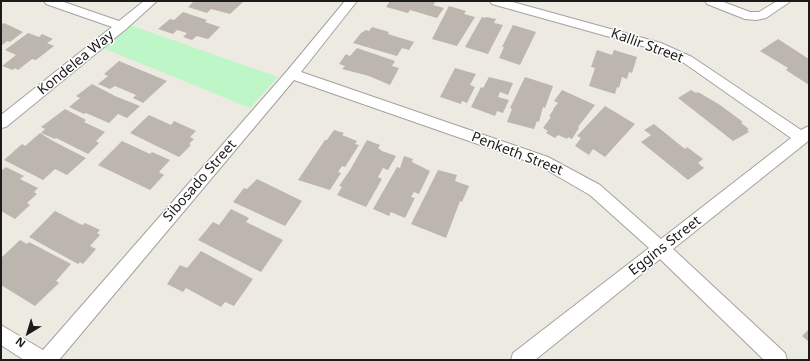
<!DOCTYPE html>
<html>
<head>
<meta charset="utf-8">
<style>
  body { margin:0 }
  #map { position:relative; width:810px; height:361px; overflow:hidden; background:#eceae1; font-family:"Noto Sans",sans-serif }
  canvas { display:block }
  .frame { position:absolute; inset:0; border:2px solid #1b1b1b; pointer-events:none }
  .north { position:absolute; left:8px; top:313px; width:40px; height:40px; -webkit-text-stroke:3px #fff; paint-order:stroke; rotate:218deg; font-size:11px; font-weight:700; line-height:16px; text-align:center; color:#1b1b1b }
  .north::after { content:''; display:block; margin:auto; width:14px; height:18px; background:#1b1b1b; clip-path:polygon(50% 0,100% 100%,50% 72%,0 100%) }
</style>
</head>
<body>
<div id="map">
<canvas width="810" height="361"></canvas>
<div class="frame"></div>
<div class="north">N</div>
</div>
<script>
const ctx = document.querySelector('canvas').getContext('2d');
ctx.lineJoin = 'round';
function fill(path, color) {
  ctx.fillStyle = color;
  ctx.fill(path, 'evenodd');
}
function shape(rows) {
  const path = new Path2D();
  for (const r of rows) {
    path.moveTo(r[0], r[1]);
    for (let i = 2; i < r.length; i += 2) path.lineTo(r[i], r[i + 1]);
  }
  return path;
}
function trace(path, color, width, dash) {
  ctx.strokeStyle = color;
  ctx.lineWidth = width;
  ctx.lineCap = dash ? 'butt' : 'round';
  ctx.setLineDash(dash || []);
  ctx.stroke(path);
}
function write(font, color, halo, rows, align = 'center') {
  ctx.font = font + ' "Noto Sans",sans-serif';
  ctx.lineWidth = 3;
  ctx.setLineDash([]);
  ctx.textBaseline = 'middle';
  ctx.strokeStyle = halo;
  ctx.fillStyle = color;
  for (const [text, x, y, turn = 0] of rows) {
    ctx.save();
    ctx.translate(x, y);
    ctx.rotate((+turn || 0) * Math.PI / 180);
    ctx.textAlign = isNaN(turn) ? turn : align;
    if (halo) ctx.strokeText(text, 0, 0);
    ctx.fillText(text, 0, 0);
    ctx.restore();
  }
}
const park = shape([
  [130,25,278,77,250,108,103,48]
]);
const building = shape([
  [194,1,239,1,243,2,230,14,211,9,207,13,188,7],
  [390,1,436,1,433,5,444,8,437,18,410,10,408,13,386,7],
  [449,6,466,11,464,14,475,17,457,46,432,39],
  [183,12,207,20,205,22,220,27,208,39,197,36,192,40,183,37,187,33,177,30,173,34,158,29,170,19,174,20],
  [482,17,485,18,486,17,496,19,494,23,503,25,488,54,465,47],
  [4,23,23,32,10,42,7,41,1,46,1,25],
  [513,25,536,32,520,65,499,58,504,47,502,47],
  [372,27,389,32,388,34,414,42,409,50,402,48,397,56,353,43,361,33,366,30,369,31],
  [28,33,39,37,42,34,53,39,47,43,54,46,36,60,32,59,18,70,15,68,13,70,2,66,16,55,5,50],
  [778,39,809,59,809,85,786,70,788,68,760,51],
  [357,48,395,61,392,66,399,68,390,85,369,76,342,69,345,66,339,64,346,54,350,56],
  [597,50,612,55,614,50,637,57,632,73,629,72,627,79,622,77,619,88,617,87,615,94,589,86,595,68,591,67],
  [119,61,167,81,143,103,133,98,136,95,115,86,110,89,98,84,108,76,104,74],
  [455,68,476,74,470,85,475,87,467,103,462,101,461,104,440,97],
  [489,77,513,83,508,95,500,92,498,97,509,100,503,113,497,111,495,116,471,107,481,87,483,88],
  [525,77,553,86,545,108,543,107,539,122,537,121,534,129,507,122,512,109,510,108],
  [92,84,115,96,140,106,127,118,118,114,109,123,86,113,84,114,69,107,80,98,76,96],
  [562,90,595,105,578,127,579,128,572,139,568,137,567,139,558,135,555,138,546,133,548,131,543,128,551,117,549,116,554,109,553,109,558,103,554,101],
  [691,90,696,93,698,92,720,105,743,122,741,123,749,129,747,130,749,132,733,141,678,98],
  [605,106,635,124,605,157,593,149,589,155,575,146,581,138,577,136],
  [65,109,86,120,84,122,105,132,96,141,99,143,88,154,56,138,55,139,41,133,45,129,41,127],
  [149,115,171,125,174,121,196,131,190,137,194,139,189,144,191,145,179,157,130,133],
  [654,124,685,149,687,147,703,159,698,163,704,168,688,180,641,142,651,135,644,130],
  [334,130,344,133,342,135,357,141,355,144,359,145,345,167,342,166,338,172,341,173,330,190,298,180,325,140,327,140],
  [40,133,53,141,86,158,67,175,55,169,43,180,4,160,22,144,25,146],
  [367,140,380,145,378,148,382,151,396,156,388,170,383,168,378,177,382,179,366,207,337,195,342,187,339,186,350,170],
  [122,141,150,154,152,152,170,160,159,172,164,175,150,190,98,165],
  [404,156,413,159,412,162,430,171,419,194,414,192,411,197,415,198,405,218,391,212,389,216,373,209,397,167,400,168],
  [6,167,24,176,20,179,38,188,34,192,37,194,27,203,30,205,15,219,1,211,1,171],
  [438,170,457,175,455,181,469,186,462,202,460,201,446,238,411,224],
  [257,179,302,201,285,226,233,202,244,188,247,189],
  [231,209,249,218,246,222,283,240,261,272,198,240,213,222,219,225],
  [55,211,82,225,85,223,100,230,97,233,100,235,90,246,96,249,83,264,80,262,78,264,29,237],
  [20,240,27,244,29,242,71,264,56,281,59,283,35,306,1,285,1,258],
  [201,251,253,279,234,306,225,302,221,307,186,288,183,292,167,284,180,265,187,268],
  [809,329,809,342,802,336]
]);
const minor = shape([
  [44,1,61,1,119,21,144,1,157,1,126,29,6,127,1,128,1,115,112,27,46,4,44,1],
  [345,1,357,1,301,72,548,157,600,185,661,239,791,138,684,63,653,49,492,4,490,1,509,1,661,43,692,57,801,130,809,126,809,140,807,142,673,249,785,353,787,360,764,360,660,259,535,360,511,360,513,353,649,248,590,195,538,165,294,80,59,360,24,360,1,345,1,325,43,350,287,71,345,1],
  [705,1,721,1,750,12,759,12,777,1,791,1,766,18,756,20,745,19,707,4,705,1]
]);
const streetNames = [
  ["Kallir Street",647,46,20],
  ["Kondelea Way",76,63,-39],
  ["Penketh Street",517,154,21],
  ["Sibosado Street",200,181,-49],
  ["Eggins Street",665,246,-38]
];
fill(park, '#bff6c8');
fill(building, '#bcb6ae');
trace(minor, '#a2a2a2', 2);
fill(minor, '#fff');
write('14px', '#1b1b1b', '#fff', streetNames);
</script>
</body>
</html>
